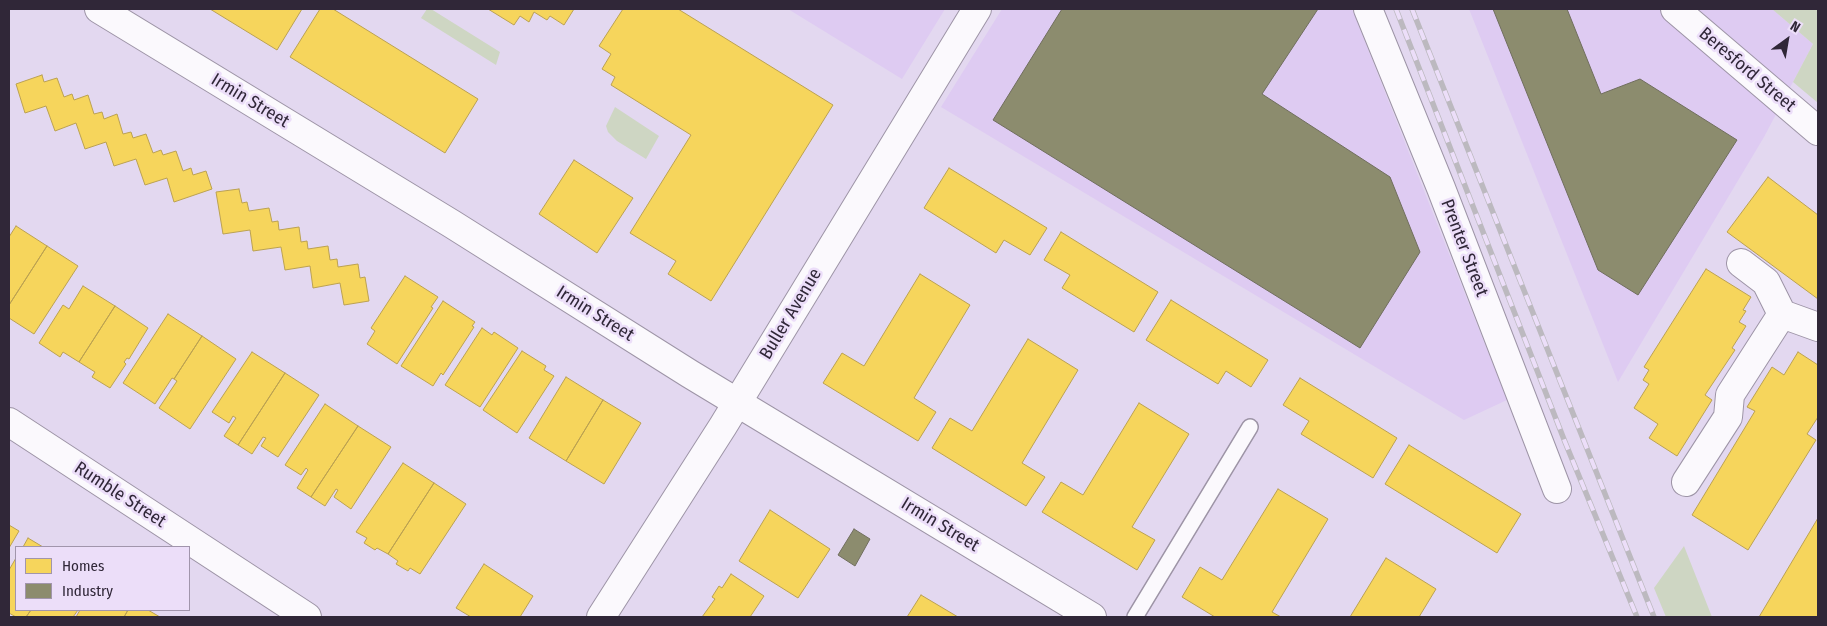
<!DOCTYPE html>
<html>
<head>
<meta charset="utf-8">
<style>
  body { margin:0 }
  #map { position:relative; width:1827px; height:626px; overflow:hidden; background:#e3d8f0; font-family:"Fira Sans Condensed",sans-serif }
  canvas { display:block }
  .frame { position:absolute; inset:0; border:10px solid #302738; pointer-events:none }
  .legend { position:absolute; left:15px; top:546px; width:175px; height:65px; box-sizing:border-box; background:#ecdef9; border:1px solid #a195ac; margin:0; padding:6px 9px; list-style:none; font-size:15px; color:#302738 }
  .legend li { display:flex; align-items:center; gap:10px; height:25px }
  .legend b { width:25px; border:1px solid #a195ac }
  .north { position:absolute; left:1762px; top:15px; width:50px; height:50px; -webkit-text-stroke:4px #ecdef9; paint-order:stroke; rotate:32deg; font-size:14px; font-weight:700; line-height:20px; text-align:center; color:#302738 }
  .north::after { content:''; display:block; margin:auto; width:18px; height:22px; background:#302738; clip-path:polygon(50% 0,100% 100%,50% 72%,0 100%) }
</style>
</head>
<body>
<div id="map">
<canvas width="1827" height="626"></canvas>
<div class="frame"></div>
<ul class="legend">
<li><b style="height:14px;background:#f6d55c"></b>Homes</li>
<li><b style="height:14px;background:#8c8c6e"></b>Industry</li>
</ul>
<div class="north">N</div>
</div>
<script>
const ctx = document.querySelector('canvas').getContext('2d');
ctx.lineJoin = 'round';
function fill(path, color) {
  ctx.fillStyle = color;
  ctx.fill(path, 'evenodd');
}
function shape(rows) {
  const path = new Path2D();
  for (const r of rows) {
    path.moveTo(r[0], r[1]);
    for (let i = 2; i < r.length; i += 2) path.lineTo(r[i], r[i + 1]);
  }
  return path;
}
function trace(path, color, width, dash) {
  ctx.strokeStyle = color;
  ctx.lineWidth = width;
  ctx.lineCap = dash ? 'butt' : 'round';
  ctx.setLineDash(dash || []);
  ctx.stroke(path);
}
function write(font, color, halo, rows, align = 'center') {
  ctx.font = font + ' "Fira Sans Condensed",sans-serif';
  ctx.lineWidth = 5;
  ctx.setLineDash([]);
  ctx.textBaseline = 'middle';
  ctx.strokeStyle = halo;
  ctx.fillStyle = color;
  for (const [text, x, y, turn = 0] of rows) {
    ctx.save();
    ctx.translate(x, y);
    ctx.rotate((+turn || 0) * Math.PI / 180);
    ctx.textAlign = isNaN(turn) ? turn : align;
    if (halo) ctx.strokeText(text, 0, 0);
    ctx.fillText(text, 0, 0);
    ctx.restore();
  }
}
const built = shape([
  [788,9,945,9,902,79],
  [1002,9,1352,9,1507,400,1464,420,941,107],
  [1469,9,1772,9,1813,44,1764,137,1618,382]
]);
const green = shape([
  [427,9,431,9,500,52,496,65,421,18],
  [1772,9,1818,9,1818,103,1793,82,1813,44],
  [615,107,659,136,646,159,617,141,608,132,606,126],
  [1684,546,1712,617,1666,617,1654,588]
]);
const homes = shape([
  [210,9,302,9,277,50,210,9],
  [320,9,333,9,478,99,445,153,290,57,320,9],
  [488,9,574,9,564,25,550,16,547,20,534,12,529,22,520,16,514,25,488,9],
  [623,9,678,9,833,105,711,301,668,274,676,261,630,233,691,135,611,85,615,77,602,69,611,54,599,46,623,9],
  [42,75,44,82,57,78,64,97,72,94,74,100,88,95,94,114,102,112,104,119,117,114,123,134,131,132,133,138,146,134,153,153,161,150,163,155,176,151,183,171,191,168,193,175,206,171,212,189,174,202,167,178,145,185,136,159,114,166,106,142,85,149,76,123,55,131,46,106,25,113,16,84,42,75],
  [574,160,633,198,597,253,539,214,574,160],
  [949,168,1047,228,1030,255,1004,240,996,253,924,208,949,168],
  [1768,177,1818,215,1818,299,1727,232,1768,177],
  [239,189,242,203,247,202,249,211,269,208,272,222,278,221,279,230,299,227,301,242,307,241,308,249,328,246,330,260,337,259,338,267,358,264,360,278,365,277,369,301,344,305,340,283,313,288,310,266,285,270,281,247,253,251,250,230,223,234,216,192,239,189],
  [16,226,47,246,9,305,9,237,16,226],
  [1061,232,1158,292,1134,332,1062,288,1070,275,1044,260,1061,232],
  [47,246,78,266,34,334,9,318,9,305,47,246],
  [1706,269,1751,297,1743,310,1746,311,1739,322,1746,326,1732,348,1735,350,1705,395,1712,400,1677,456,1649,438,1658,424,1634,408,1649,384,1643,380,1649,370,1644,367,1706,269],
  [920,274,970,305,914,398,936,412,918,441,823,383,842,353,864,366,920,274],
  [405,276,438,297,431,307,433,308,397,364,367,344,375,331,371,328,405,276],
  [83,286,115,306,79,362,63,352,60,357,39,343,63,305,69,309,83,286],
  [1171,300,1268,360,1251,387,1226,371,1218,384,1146,340,1171,300],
  [443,301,475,322,472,326,474,327,443,375,441,373,433,386,401,366,443,301],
  [115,306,148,328,129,359,127,358,124,362,126,364,110,388,92,377,95,372,79,362,115,306],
  [168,314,202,336,174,379,172,378,155,404,123,383,168,314],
  [482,328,492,335,494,332,518,348,480,407,445,385,482,328],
  [202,336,236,359,190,429,159,408,177,381,174,379,202,336],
  [1028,339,1078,370,1022,463,1045,477,1026,506,932,448,950,418,972,431,1028,339],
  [522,351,546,366,544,370,554,376,517,433,483,410,522,351],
  [252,352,285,373,238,445,224,436,236,418,233,416,229,423,212,412,252,352],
  [1798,352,1818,365,1818,417,1807,434,1816,440,1748,550,1692,515,1755,411,1747,407,1772,367,1784,375,1798,352],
  [285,373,319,395,278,457,261,446,266,438,263,437,252,454,238,445,285,373],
  [566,377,603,400,566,461,529,438,566,377],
  [1300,378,1397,438,1373,478,1301,434,1309,421,1283,405,1300,378],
  [603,400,641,423,604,484,566,461,603,400],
  [1139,403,1189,434,1132,527,1155,540,1137,570,1042,512,1061,482,1083,495,1139,403],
  [325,404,358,426,311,497,297,488,308,470,306,468,301,475,285,465,325,404],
  [358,426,391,447,351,509,334,497,338,490,336,489,325,506,311,497,358,426],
  [1409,445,1521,514,1497,553,1385,484,1409,445],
  [403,463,434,483,388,554,377,548,375,550,364,543,367,538,356,532,403,463],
  [434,483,466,504,420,574,410,568,408,571,396,564,398,561,388,554,434,483],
  [1278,489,1328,519,1272,612,1281,617,1215,617,1182,597,1200,567,1222,580,1278,489],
  [770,510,830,549,798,598,739,561,770,510],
  [1818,518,1818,617,1759,617,1818,518],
  [9,525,19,531,9,548,9,525],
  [28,538,43,547,23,547,28,538],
  [16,558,16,610,31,610,26,617,16,617,9,613,9,570,16,558],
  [1386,558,1436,589,1419,617,1350,617,1386,558],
  [484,564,533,596,520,617,471,617,456,608,484,564],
  [731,574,764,596,750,617,702,617,715,599,712,597,719,586,722,588,731,574],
  [921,595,958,617,907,617,921,595],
  [31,610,78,610,73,617,26,617,31,610],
  [80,610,128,610,124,617,76,617,80,610],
  [128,610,148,610,160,617,124,617,128,610]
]);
const industry = shape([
  [1062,9,1318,9,1262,94,1390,177,1420,252,1360,348,993,120,1062,9],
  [1493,9,1567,9,1601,94,1640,79,1737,140,1638,295,1598,270,1493,9],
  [854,529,870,539,855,566,838,555,854,529]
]);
const service = shape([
  [1135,617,1250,427]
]);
const minor = shape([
  [99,9,452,224,690,374,1092,617],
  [1368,9,1441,188,1557,489],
  [1675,9,1818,131],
  [1741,263,1766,282,1782,314],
  [1686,482,1728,417,1730,395,1782,314,1818,327],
  [601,617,723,426,977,9]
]);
const tertiary = shape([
  [9,422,307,617]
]);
const rail = shape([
  [1396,9,1565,442,1637,617],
  [1412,9,1654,617]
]);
const streetNames = [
  ["Beresford Street",1747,70,40],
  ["Irmin Street",250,101,31],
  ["Prenter Street",1464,248,69],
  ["Irmin Street",595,314,32],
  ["Buller Avenue",791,314,-59],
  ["Rumble Street",120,495,33],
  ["Irmin Street",940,525,31]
];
fill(built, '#decbf2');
fill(green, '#ced6c3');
fill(homes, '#f6d55c');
trace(homes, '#bba151', 1);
fill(industry, '#8c8c6e');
trace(industry, '#706e5e', 1);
trace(service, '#9d94a6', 18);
trace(minor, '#9d94a6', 30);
trace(tertiary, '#9d94a6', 30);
trace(service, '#fbf9fd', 15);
trace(minor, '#fbf9fd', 28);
trace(tertiary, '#fbf9fd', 28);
trace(rail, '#bcb9bf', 5.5);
trace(rail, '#ecdef9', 4, [11]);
write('18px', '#302738', '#ecdef9', streetNames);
</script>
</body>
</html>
